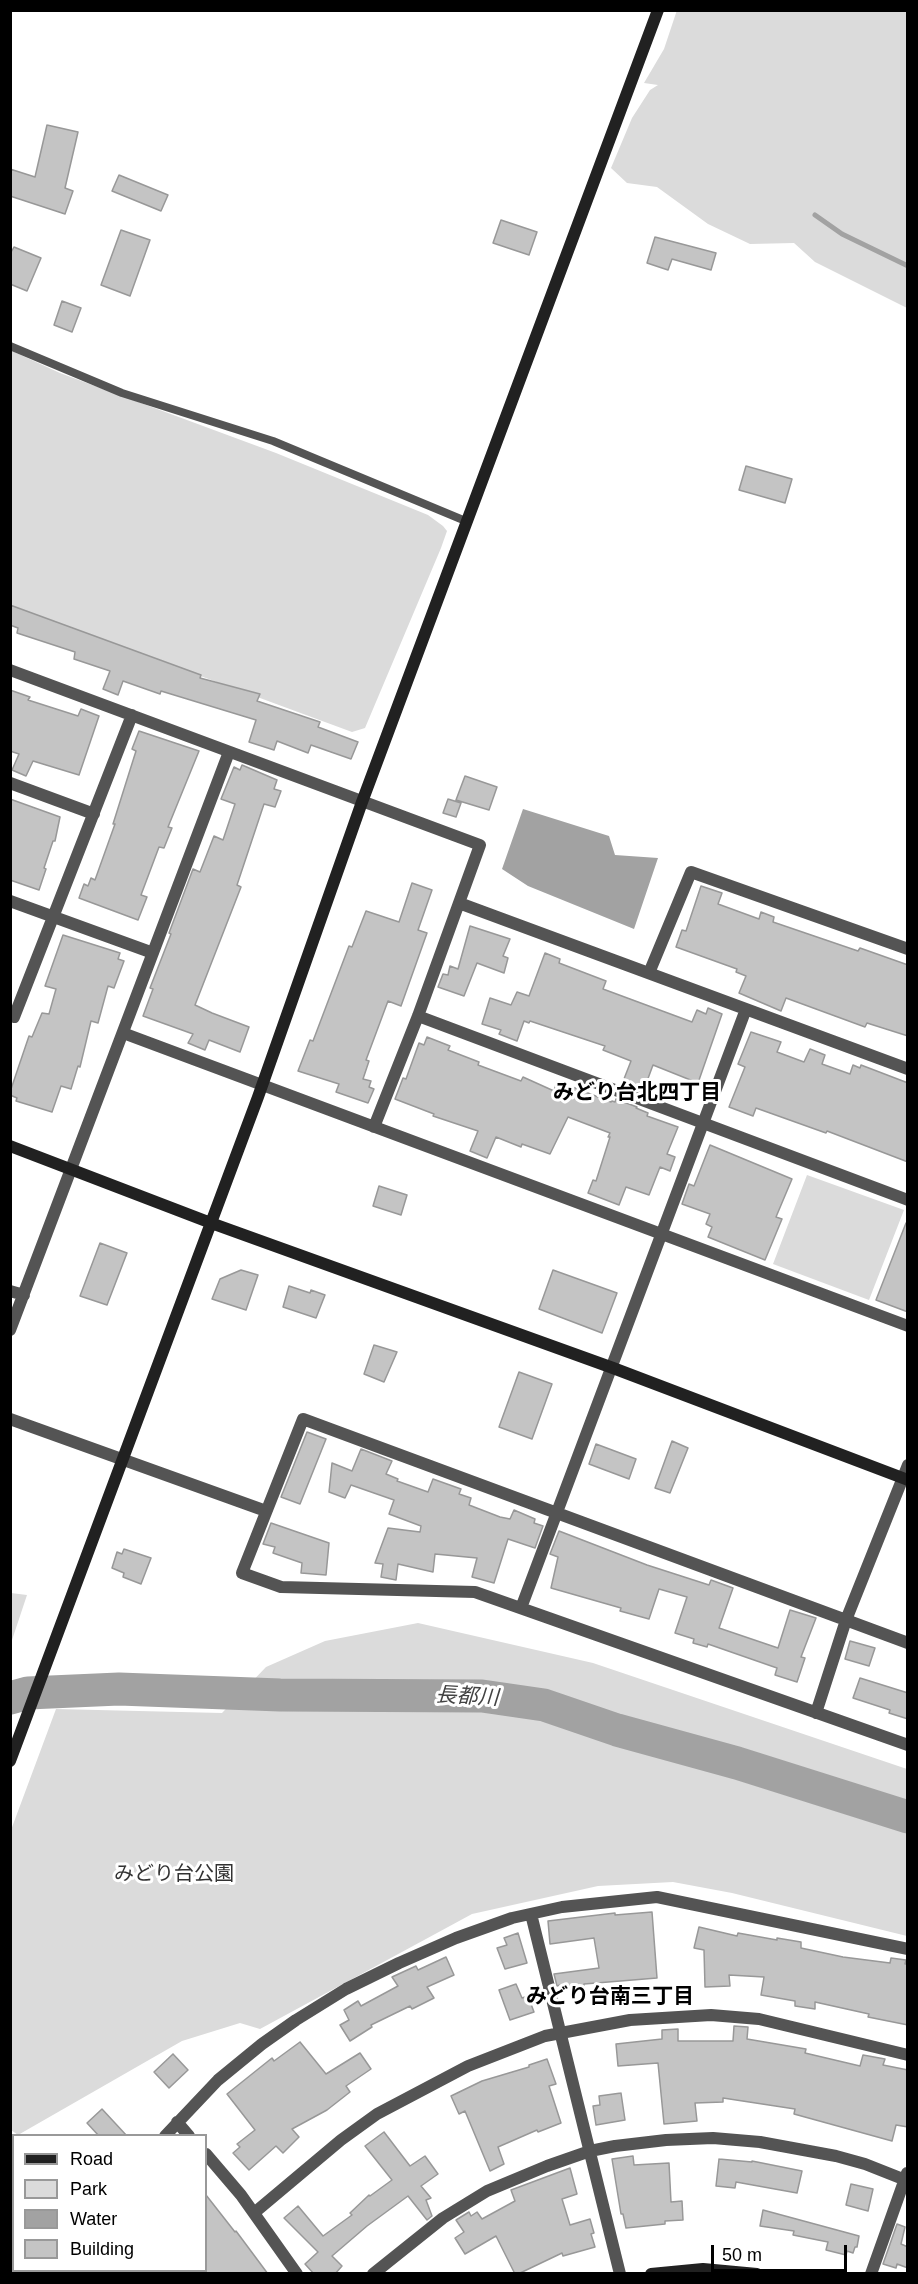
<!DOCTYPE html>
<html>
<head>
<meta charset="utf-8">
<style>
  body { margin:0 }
  #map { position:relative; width:918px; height:2284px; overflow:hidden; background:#fff; font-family:Helvetica,sans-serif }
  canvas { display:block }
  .frame { position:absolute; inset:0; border:12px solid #000; pointer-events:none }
  .legend { position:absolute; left:12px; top:2134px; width:195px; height:138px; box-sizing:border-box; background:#fff; border:2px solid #999; margin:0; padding:8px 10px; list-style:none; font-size:18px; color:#000 }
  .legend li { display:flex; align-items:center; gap:12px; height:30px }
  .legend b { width:30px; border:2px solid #999 }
  .scale { position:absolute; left:711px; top:2245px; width:136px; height:27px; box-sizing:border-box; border:3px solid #000; border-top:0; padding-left:8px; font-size:18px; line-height:21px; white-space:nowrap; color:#000; -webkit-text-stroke:4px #fff; paint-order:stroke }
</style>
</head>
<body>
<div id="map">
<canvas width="918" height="2284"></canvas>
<div class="frame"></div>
<ul class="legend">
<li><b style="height:8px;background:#212121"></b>Road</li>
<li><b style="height:16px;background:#dbdbdb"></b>Park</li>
<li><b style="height:16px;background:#a2a2a2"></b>Water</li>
<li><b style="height:16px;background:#c4c4c4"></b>Building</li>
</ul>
<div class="scale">50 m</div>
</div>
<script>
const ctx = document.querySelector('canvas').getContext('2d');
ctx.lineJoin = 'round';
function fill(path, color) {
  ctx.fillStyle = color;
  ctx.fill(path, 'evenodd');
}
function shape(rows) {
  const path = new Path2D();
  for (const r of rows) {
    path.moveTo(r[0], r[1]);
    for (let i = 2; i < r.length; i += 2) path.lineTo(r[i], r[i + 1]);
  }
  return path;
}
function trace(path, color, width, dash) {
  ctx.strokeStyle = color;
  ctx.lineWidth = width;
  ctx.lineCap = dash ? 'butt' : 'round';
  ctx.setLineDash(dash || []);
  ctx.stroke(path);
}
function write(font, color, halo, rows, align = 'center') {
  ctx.font = font + ' Helvetica,"Noto Sans JP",sans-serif';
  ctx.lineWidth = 6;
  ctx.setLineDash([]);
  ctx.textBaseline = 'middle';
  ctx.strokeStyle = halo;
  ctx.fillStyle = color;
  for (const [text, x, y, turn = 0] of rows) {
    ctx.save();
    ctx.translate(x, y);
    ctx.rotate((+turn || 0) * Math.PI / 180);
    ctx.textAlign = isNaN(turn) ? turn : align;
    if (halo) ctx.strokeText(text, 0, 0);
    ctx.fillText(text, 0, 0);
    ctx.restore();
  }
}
const green = shape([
  [677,10,907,11,907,308,815,262,794,243,750,244,708,224,657,187,627,183,611,168,632,118,650,90,658,85,644,83,664,49],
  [10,350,60,373,276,453,428,515,443,526,447,531,441,548,365,728,352,732,11,606],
  [807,1175,904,1210,869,1300,773,1264],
  [11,1593,27,1595,11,1643,10,1593],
  [418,1623,593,1663,907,1769,907,1936,732,1893,673,1882,598,1886,472,1914,260,2029,240,2023,182,2041,18,2135,11,2130,11,1830,56,1709,222,1713,266,1667,325,1641]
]);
const water = shape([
  [523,809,609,836,615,855,658,858,634,929,528,886,502,869]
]);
const stream = shape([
  [815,215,842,234,908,266]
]);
const river = shape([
  [10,1698,28,1693,119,1689,280,1695,482,1696,544,1705,617,1730,737,1763,908,1817]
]);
const building = shape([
  [47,125,78,132,65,188,73,191,65,214,10,196,10,169,35,177,47,125],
  [119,175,168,195,161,211,112,191,119,175],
  [501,220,537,232,529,255,493,243,501,220],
  [121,230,150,240,130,296,101,285,121,230],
  [655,237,716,253,711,270,672,259,668,270,647,263,655,237],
  [14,247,41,258,27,291,10,284,10,254,14,247],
  [62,301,81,308,72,332,54,325,62,301],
  [746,466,792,479,785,503,739,490,746,466],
  [10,605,201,675,200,678,260,694,257,701,320,722,318,727,358,742,351,759,311,745,308,753,277,741,274,750,249,742,256,720,161,691,160,694,123,681,118,695,103,689,110,671,74,659,75,652,17,633,18,628,10,625,10,605],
  [10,690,30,697,28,700,78,716,81,709,99,716,79,775,33,761,26,776,12,770,19,754,10,751,10,690],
  [139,731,199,751,168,827,172,828,164,848,159,847,141,895,147,897,138,920,79,898,84,884,88,886,91,878,95,880,115,824,113,824,136,751,132,749,139,731],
  [242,765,277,780,274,789,281,791,275,807,264,804,237,885,241,887,195,1005,212,1013,249,1027,240,1052,209,1040,205,1050,188,1043,193,1034,143,1016,153,989,150,988,171,934,169,933,193,869,200,872,214,836,223,840,235,804,221,799,234,767,240,770,242,765],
  [465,776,497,787,489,810,456,800,465,776],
  [10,799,60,817,55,841,53,841,44,868,46,869,39,890,10,880,10,799],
  [448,799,461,803,456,817,443,813,448,799],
  [412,883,432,890,418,930,427,933,401,1006,388,1001,366,1060,369,1061,363,1079,371,1081,369,1087,374,1089,368,1103,336,1092,339,1084,298,1071,310,1040,313,1041,349,946,352,947,366,911,399,922,412,883],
  [701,886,722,893,718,904,759,919,761,912,774,917,773,922,858,951,860,948,908,965,908,1036,867,1023,865,1027,786,998,781,1011,739,993,746,976,736,972,737,969,676,947,682,930,686,931,701,886],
  [470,926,510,939,503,956,508,958,504,973,477,963,464,996,438,987,443,974,448,975,450,966,458,969,470,926],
  [63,935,120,953,118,959,124,961,114,988,108,986,98,1023,91,1021,80,1067,78,1066,71,1089,61,1086,52,1112,16,1101,17,1098,10,1095,10,1092,29,1036,32,1037,42,1013,49,1014,56,989,45,986,63,935],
  [545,953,560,959,559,963,606,981,603,989,692,1022,697,1010,706,1014,708,1008,722,1014,698,1083,653,1065,643,1092,622,1084,631,1061,603,1050,605,1046,530,1021,529,1023,524,1021,517,1041,499,1034,501,1030,482,1024,490,998,511,1005,517,992,529,996,545,953],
  [751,1032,781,1042,777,1052,804,1062,810,1049,825,1055,822,1064,850,1074,853,1065,860,1068,861,1065,908,1083,908,1162,827,1131,826,1133,756,1108,753,1116,729,1107,745,1067,738,1064,751,1032],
  [427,1037,450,1046,448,1050,479,1062,478,1065,521,1081,523,1077,554,1091,557,1081,611,1102,612,1101,615,1102,616,1099,637,1107,636,1108,648,1113,647,1116,678,1127,667,1154,675,1157,670,1171,660,1167,649,1195,626,1187,619,1205,588,1193,593,1180,596,1181,610,1137,608,1137,610,1133,568,1117,550,1154,522,1144,521,1147,496,1137,487,1158,470,1151,478,1131,433,1116,434,1114,395,1099,403,1078,406,1079,419,1043,424,1045,427,1037],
  [710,1145,792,1179,776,1217,782,1219,765,1260,708,1237,712,1227,706,1224,710,1214,682,1204,689,1184,694,1186,710,1145],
  [379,1186,407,1195,401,1215,373,1206,379,1186],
  [906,1223,908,1223,908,1312,876,1300,906,1223],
  [100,1243,127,1253,107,1305,80,1296,100,1243],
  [241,1270,258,1275,246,1310,212,1299,220,1279,241,1270],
  [553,1270,617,1293,602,1333,539,1309,553,1270],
  [289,1286,310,1293,311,1290,325,1295,316,1318,283,1307,289,1286],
  [374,1345,397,1352,384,1382,364,1374,374,1345],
  [519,1372,552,1384,532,1439,499,1427,519,1372],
  [307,1432,326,1439,300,1504,281,1497,307,1432],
  [672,1441,688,1448,670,1493,655,1488,672,1441],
  [596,1444,636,1459,629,1479,589,1464,596,1444],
  [361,1449,392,1461,386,1474,398,1479,397,1481,428,1492,433,1479,461,1489,459,1494,471,1498,469,1505,500,1517,510,1519,514,1510,535,1519,534,1523,543,1526,535,1548,508,1539,494,1583,472,1577,477,1558,435,1554,433,1572,398,1564,396,1580,381,1577,383,1564,375,1563,388,1528,420,1532,421,1526,389,1514,394,1500,351,1485,345,1498,329,1492,332,1463,352,1471,361,1449],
  [271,1523,329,1543,326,1575,301,1573,302,1563,273,1553,275,1547,263,1544,271,1523],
  [559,1531,647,1565,709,1585,711,1580,733,1588,719,1628,778,1648,790,1610,816,1618,801,1657,805,1658,797,1682,775,1675,777,1668,708,1644,707,1647,693,1643,694,1639,675,1633,687,1597,659,1589,649,1619,620,1611,621,1608,551,1588,558,1557,550,1554,559,1531],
  [124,1549,151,1558,141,1584,123,1577,124,1573,112,1568,117,1552,122,1554,124,1549],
  [850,1641,875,1648,869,1666,845,1659,850,1641],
  [860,1678,908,1693,908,1719,889,1713,890,1710,853,1698,860,1678],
  [652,1912,657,1978,584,1984,584,1986,561,1990,560,1985,557,1986,554,1974,599,1968,594,1938,550,1944,548,1921,615,1913,615,1915,652,1912],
  [699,1927,737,1936,738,1933,777,1940,777,1938,801,1942,801,1948,843,1957,890,1963,891,1958,906,1960,905,1964,908,1964,908,2025,868,2017,869,2014,815,2002,815,2009,795,2006,795,2001,761,1995,764,1977,729,1975,730,1986,705,1987,704,1950,694,1948,699,1927],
  [518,1933,527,1963,505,1969,497,1948,507,1945,504,1938,518,1933],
  [446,1957,454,1975,427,1987,434,1998,412,2009,410,2006,371,2025,372,2027,350,2041,340,2025,349,2020,344,2010,358,2001,361,2006,398,1986,392,1977,416,1966,418,1970,446,1957],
  [516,1984,522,1998,528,1996,534,2012,510,2020,499,1990,516,1984],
  [734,2026,748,2027,747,2039,806,2049,805,2053,860,2066,863,2055,885,2059,883,2065,908,2070,908,2127,896,2125,892,2141,794,2114,795,2109,723,2098,723,2102,695,2103,697,2121,664,2124,658,2063,618,2066,616,2044,662,2039,662,2030,678,2029,678,2041,733,2041,734,2026],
  [300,2042,326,2074,360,2053,371,2069,346,2086,350,2092,327,2110,292,2129,299,2137,283,2153,276,2146,249,2170,233,2153,240,2147,237,2144,255,2130,227,2094,272,2058,274,2061,300,2042],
  [173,2054,188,2070,169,2088,154,2072,173,2054],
  [547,2059,556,2084,549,2086,561,2123,538,2132,537,2130,498,2147,504,2164,490,2171,465,2111,459,2114,451,2096,482,2081,529,2067,529,2065,547,2059],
  [621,2093,625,2120,596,2125,593,2106,600,2105,599,2096,621,2093],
  [102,2109,127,2136,99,2136,87,2123,102,2109],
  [384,2132,410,2166,425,2156,438,2174,421,2186,431,2198,426,2200,432,2216,427,2220,408,2196,367,2226,332,2256,342,2266,335,2274,314,2274,305,2264,318,2252,284,2218,298,2206,323,2236,352,2215,350,2213,369,2195,370,2196,392,2180,365,2146,384,2132],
  [633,2156,634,2165,669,2163,671,2202,682,2201,683,2220,665,2221,665,2224,626,2228,623,2214,621,2214,612,2159,633,2156],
  [719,2159,752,2162,752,2161,802,2171,797,2193,736,2182,735,2188,716,2186,719,2159],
  [570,2168,577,2194,562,2199,570,2225,590,2219,594,2233,591,2234,595,2247,563,2256,562,2253,518,2274,515,2274,496,2236,465,2254,455,2238,464,2232,456,2220,469,2212,471,2216,477,2212,482,2219,515,2201,511,2190,570,2168],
  [851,2184,873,2189,868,2211,846,2205,851,2184],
  [206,2195,235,2232,236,2231,268,2274,206,2274,206,2195],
  [763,2210,859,2236,857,2247,855,2247,853,2253,847,2251,846,2255,826,2250,828,2242,793,2235,794,2231,760,2226,763,2210],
  [897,2224,905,2227,901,2244,908,2247,908,2268,897,2264,896,2268,883,2264,897,2224]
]);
const lane = shape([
  [10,346,122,393,273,441,468,522]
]);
const street = shape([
  [10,670,480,845,418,1016,374,1127],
  [10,783,94,814],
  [10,901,153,953],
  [459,903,908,1069],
  [649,973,691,872,908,949],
  [10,1016,14,1017,132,715],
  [418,1016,908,1200],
  [123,1033,908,1326],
  [10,1291,24,1295],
  [10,1330,229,752],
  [10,1419,266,1511],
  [521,1608,746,1009],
  [908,1643,303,1419,242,1573,281,1587,475,1592,908,1745],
  [816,1713,846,1620,908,1465],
  [531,1914,620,2274],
  [177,2122,189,2136],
  [165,2136,218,2080,262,2044,296,2020,346,1989,399,1963,456,1938,512,1918,562,1907,657,1897,908,1949],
  [206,2154,241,2195,297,2274],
  [254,2213,341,2140,377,2114,468,2066,545,2036,630,2020,711,2015,759,2019,908,2055],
  [373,2274,443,2218,487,2191,547,2166,590,2151,615,2146,666,2140,713,2138,760,2142,836,2156,865,2164,908,2181],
  [871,2274,907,2173]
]);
const secondary = shape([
  [10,1146,211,1223,613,1368,908,1480],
  [10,1761,258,1097,362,802,658,10],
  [10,2163,14,2165],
  [123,2270,125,2274],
  [651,2274,703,2269,757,2274]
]);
const parkNames = [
  ["みどり台公園",174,1874]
];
const neighbourhoodNames = [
  ["みどり台北四丁目",637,1093],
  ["みどり台南三丁目",610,1997]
];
const waterNames = [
  ["長都川",467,1697,3]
];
fill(green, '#dbdbdb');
fill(water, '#a2a2a2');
trace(stream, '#a2a2a2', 5);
trace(river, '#a2a2a2', 33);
fill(building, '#c4c4c4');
trace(building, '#989898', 1.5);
trace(lane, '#545454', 8);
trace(street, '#545454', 12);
trace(secondary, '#212121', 12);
write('20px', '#323232', '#fff', parkNames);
write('bold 21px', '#000', '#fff', neighbourhoodNames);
write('italic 21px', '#434343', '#fff', waterNames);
</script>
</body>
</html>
